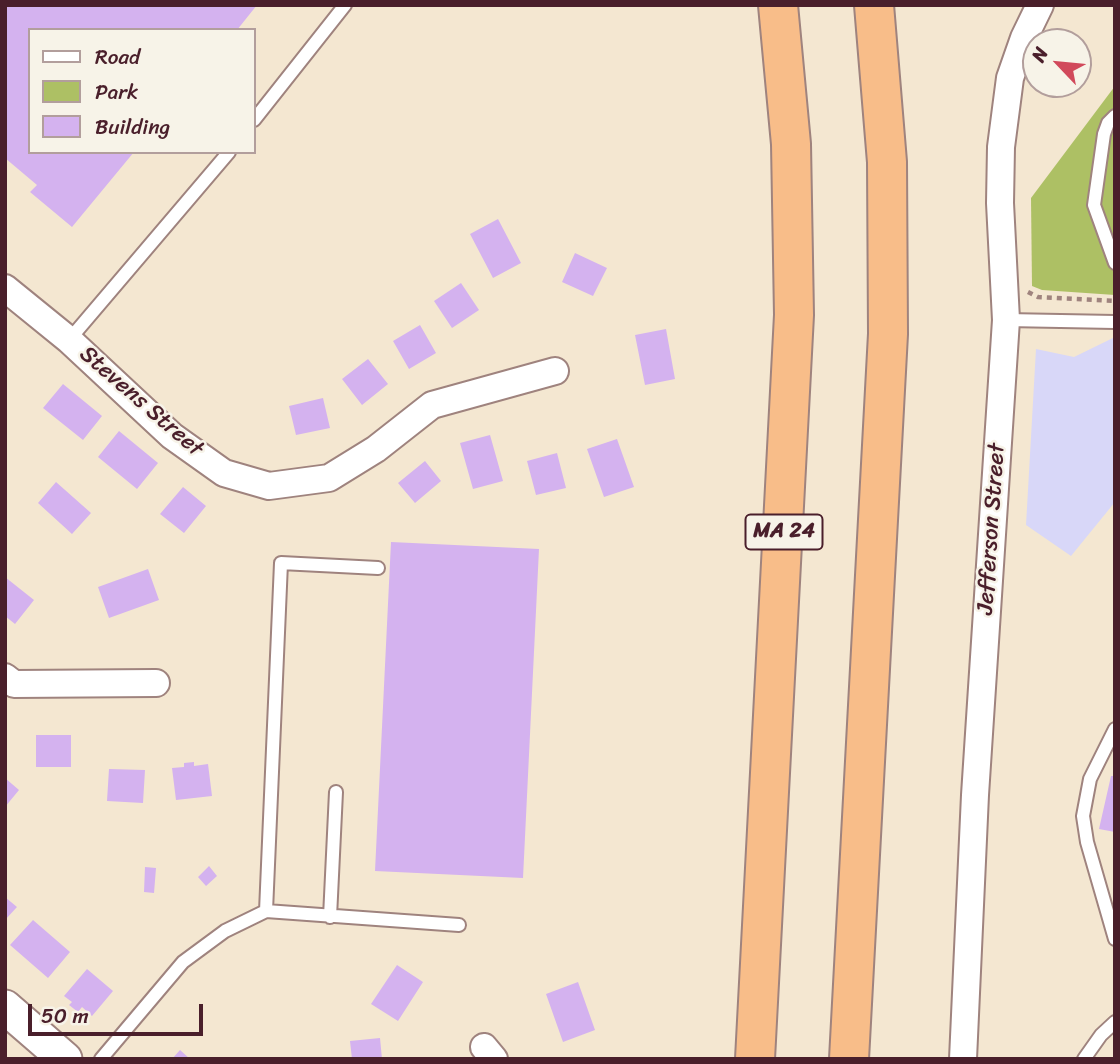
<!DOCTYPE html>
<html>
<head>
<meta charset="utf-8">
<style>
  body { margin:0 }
  #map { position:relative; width:1120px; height:1064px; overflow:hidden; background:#f4e7d1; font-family:Sriracha,sans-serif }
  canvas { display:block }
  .frame { position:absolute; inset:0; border:7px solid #4a1f2b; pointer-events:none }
  .legend { position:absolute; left:28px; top:28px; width:228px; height:126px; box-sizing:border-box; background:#f7f3e8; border:2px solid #b29e9c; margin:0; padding:9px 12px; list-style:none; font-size:21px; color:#4a1f2b }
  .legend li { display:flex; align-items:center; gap:14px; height:35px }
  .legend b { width:35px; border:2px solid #b29e9c }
  .north { position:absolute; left:1022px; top:28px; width:70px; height:70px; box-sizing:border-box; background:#f7f3e8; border:2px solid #b29e9c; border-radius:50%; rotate:296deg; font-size:19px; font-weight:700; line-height:28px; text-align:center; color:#4a1f2b }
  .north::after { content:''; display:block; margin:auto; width:24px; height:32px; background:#d1495b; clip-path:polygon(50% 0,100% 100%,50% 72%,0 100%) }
  .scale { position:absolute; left:28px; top:1004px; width:175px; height:32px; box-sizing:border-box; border:4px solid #4a1f2b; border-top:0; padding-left:9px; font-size:21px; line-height:24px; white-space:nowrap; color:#4a1f2b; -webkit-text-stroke:5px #f7f3e8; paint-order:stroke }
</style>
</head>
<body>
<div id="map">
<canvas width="1120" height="1064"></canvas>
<div class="frame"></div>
<ul class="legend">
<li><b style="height:9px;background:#fff"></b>Road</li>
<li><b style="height:19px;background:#adc064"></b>Park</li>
<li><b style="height:19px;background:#d4b2ef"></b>Building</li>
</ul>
<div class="north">N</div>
<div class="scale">50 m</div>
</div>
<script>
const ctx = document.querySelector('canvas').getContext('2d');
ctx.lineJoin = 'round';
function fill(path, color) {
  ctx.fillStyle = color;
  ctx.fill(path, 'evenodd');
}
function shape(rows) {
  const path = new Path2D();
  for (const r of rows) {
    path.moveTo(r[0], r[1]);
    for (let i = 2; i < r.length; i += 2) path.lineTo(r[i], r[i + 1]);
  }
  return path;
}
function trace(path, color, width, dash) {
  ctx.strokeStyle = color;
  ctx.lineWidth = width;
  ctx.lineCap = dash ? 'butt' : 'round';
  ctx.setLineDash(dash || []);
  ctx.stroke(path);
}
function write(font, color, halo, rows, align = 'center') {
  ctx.font = font + ' Sriracha,sans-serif';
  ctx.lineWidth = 5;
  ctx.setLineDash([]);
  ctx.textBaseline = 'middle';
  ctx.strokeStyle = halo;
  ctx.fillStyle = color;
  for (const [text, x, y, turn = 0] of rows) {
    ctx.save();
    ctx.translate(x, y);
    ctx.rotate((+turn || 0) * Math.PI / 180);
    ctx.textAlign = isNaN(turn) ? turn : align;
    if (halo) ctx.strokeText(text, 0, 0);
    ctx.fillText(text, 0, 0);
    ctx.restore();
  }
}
const built = shape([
  [1115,337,1115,502,1071,556,1026,525,1036,349,1074,357]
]);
const green = shape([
  [1115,86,1115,295,1042,290,1032,286,1031,198]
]);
const building = shape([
  [5,5,257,5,237,30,30,30,30,152,134,152,72,227,30,192,37,185,5,158],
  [498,219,521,263,493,278,470,234],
  [575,253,607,268,593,296,562,282],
  [461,283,479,310,452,328,434,301],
  [420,325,436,353,409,369,393,341],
  [666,329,675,379,645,385,635,335],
  [368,359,388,384,362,405,342,379],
  [63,384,102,416,83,440,43,408],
  [323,398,330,428,296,435,289,406],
  [119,431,158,463,137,489,98,457],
  [490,435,503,481,473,489,460,443],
  [617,439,634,487,604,497,587,449],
  [557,453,566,488,536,495,527,461],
  [425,461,441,481,415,503,398,483],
  [56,482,91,513,72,534,38,503],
  [183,487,206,506,184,533,160,514],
  [391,542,539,549,523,878,375,871],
  [148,569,159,600,109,618,98,587],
  [5,577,34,600,15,624,5,616],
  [36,735,71,735,71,767,36,767],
  [194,762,194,766,208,764,212,796,176,800,172,768,184,767,184,763],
  [109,769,145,770,143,803,107,801],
  [1111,776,1115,776,1115,832,1099,829],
  [5,778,19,790,5,807],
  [209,866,217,876,206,886,198,877],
  [145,867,156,868,154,893,144,892],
  [5,897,17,907,5,920],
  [33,920,70,952,48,978,10,945],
  [397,965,423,982,398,1021,371,1004],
  [87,969,113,991,92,1016,82,1007,78,1012,69,1005,72,1002,64,996],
  [578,982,595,1030,563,1042,546,994],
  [380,1038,382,1059,352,1059,350,1041],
  [180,1050,190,1059,172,1059]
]);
const path = shape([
  [1028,292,1038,297,1115,301]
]);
const service = shape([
  [1115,116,1108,123,1104,134,1094,205,1115,263],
  [254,120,345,5],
  [1006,320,1115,322],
  [69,340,229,152],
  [1115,729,1090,779,1083,816,1087,842,1115,939],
  [266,911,281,563,378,568],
  [330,917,336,792],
  [101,1059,183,962,225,931,266,911,459,925],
  [1084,1059,1101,1035,1115,1022]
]);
const minor = shape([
  [5,288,69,340,172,436,224,473,269,486,329,478,376,449,432,405,555,371],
  [5,677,14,684,156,683],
  [484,1047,494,1059],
  [963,1059,975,795,1006,320,1000,203,1001,147,1010,78,1024,38,1040,5]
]);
const tertiary = shape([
  [5,1007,65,1059]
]);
const motorway = shape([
  [755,1059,794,315,791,144,778,5],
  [849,1059,888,334,887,162,874,5]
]);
const shields = [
  [784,532,77]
];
const shieldNames = [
  ["MA 24",784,532]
];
const streetNames = [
  ["Stevens Street",141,402,41],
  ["Jefferson Street",992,529,-86]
];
fill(built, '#d8d7f8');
fill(green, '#adc064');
fill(building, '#d4b2ef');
trace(service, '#9f837e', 16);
trace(minor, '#9f837e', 30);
trace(tertiary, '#9f837e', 37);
trace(motorway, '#9f837e', 42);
trace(path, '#9f837e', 4.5, [5, 5]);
trace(service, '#fff', 12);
trace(minor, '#fff', 26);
trace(tertiary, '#fff', 33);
trace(motorway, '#f8bd89', 38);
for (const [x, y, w] of shields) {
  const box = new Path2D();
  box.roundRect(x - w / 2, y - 17.5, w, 35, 5);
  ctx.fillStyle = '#f7f3e8';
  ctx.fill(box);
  trace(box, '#4a1f2b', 2);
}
write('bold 21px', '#4a1f2b', null, shieldNames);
write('23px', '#4a1f2b', '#f7f3e8', streetNames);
</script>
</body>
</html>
